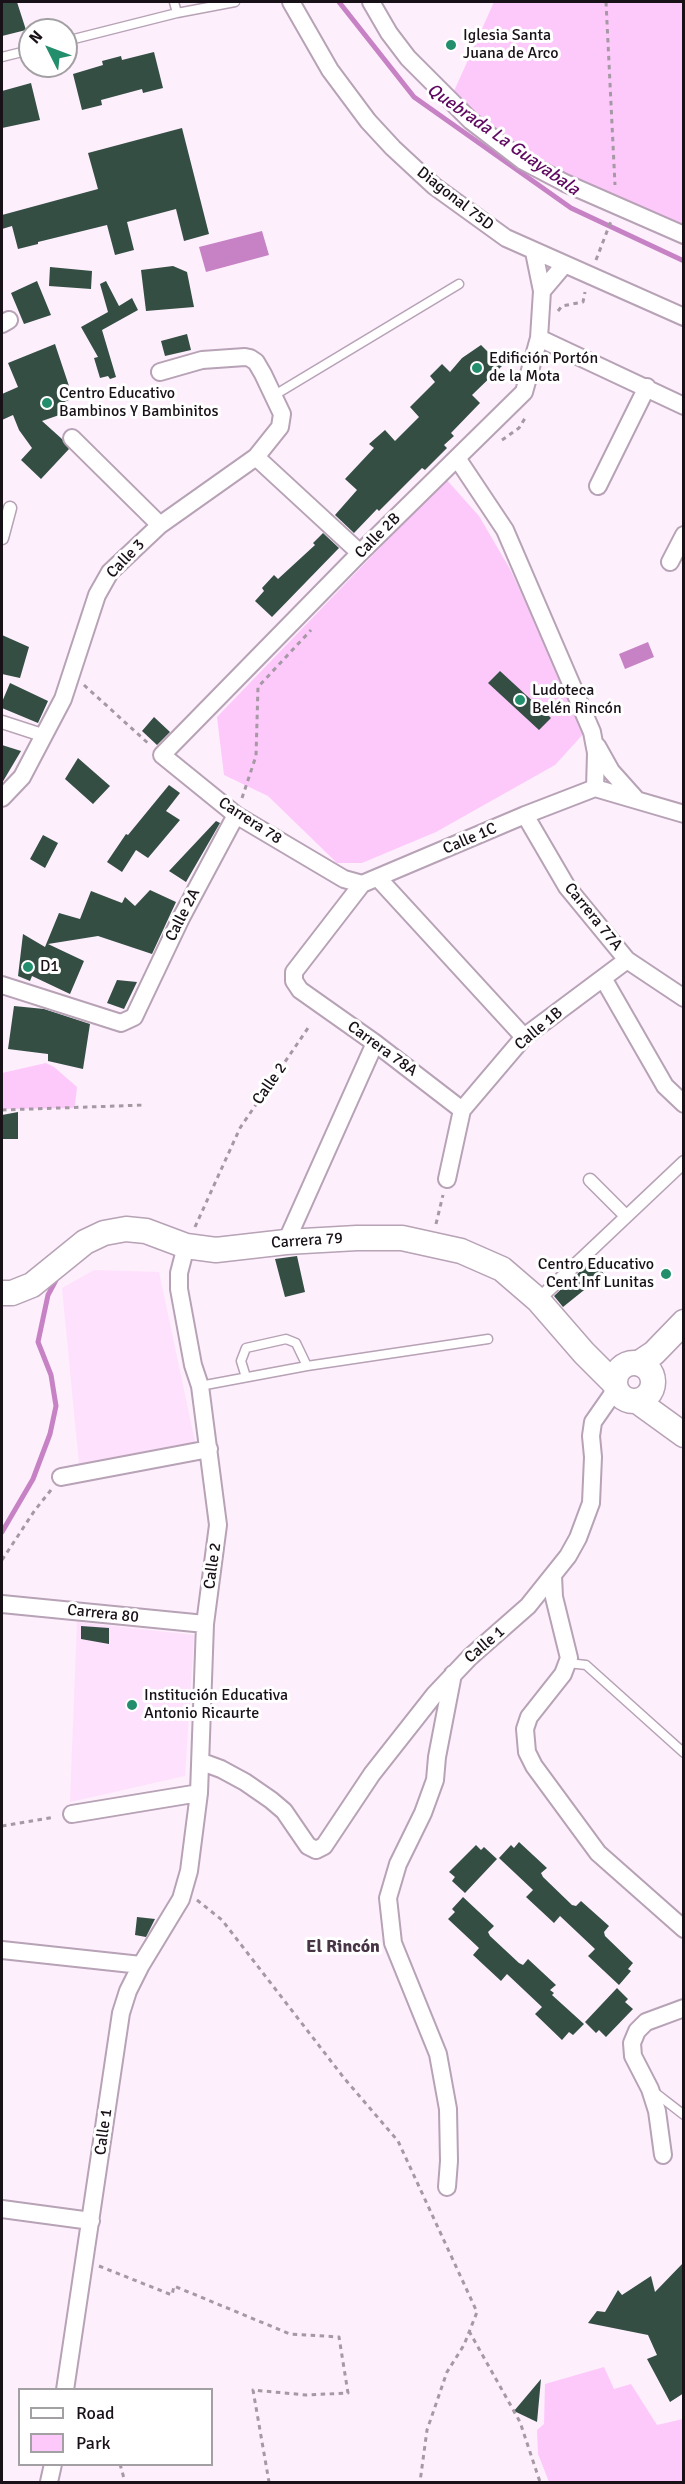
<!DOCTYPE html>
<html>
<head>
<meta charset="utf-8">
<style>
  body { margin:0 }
  #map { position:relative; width:685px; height:2484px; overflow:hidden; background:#fdeffc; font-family:Signika,sans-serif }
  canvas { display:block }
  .frame { position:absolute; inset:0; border:3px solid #191118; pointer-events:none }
  .legend { position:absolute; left:18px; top:2388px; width:195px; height:78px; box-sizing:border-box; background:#fff; border:2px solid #a3a0a3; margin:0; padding:8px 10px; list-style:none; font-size:18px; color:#191118 }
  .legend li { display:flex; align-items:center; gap:12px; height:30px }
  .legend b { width:30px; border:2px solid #a3a0a3 }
  .north { position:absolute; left:18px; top:18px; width:60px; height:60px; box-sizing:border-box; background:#fff; border:2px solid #a3a0a3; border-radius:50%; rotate:312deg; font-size:16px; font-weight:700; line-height:24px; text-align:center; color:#191118 }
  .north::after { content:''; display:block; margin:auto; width:21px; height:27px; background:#228e6c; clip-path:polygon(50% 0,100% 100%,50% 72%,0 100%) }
</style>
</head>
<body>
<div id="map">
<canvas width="685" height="2484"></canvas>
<div class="frame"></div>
<ul class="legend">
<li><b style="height:8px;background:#fff"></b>Road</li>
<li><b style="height:16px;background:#fdc9fb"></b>Park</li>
</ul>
<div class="north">N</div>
</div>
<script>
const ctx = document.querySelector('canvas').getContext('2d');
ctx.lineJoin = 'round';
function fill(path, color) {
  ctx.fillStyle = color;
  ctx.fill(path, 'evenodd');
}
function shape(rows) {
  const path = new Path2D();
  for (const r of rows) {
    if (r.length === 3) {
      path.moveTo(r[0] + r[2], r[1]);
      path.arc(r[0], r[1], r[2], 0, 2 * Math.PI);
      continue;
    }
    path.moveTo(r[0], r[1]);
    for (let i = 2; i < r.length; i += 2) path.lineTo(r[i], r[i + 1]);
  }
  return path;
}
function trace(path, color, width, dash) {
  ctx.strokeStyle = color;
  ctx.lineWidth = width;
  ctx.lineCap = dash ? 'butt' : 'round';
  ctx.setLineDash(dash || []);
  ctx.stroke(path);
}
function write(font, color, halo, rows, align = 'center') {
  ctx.font = font + ' Signika,sans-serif';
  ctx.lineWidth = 6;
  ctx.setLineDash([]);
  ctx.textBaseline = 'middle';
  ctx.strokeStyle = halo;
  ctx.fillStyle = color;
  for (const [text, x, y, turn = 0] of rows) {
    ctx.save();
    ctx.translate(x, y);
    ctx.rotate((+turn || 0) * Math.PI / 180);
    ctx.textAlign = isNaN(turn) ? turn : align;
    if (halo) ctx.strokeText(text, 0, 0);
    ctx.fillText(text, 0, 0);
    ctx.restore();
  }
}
const built = shape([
  [94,1270,159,1272,195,1442,79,1464,62,1288],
  [77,1622,194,1635,185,1776,70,1802]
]);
const green = shape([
  [494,2,683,2,683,235,565,183,450,100],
  [446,479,479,516,510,569,586,731,555,765,436,832,362,863,337,863,268,796,224,775,217,717],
  [46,1063,54,1067,77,1087,75,1105,73,1108,2,1109,2,1073],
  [604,2367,614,2389,631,2384,657,2425,683,2419,683,2482,549,2482,538,2454,537,2430,544,2424,545,2384]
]);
const water = shape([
  [262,231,269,255,206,272,199,247],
  [648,642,654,657,625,669,619,654]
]);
const stream = shape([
  [339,2,414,97,571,208,684,261],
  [2,1532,33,1479,50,1434,56,1406,51,1375,38,1342,48,1295,56,1280]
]);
const building = shape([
  [2,2,17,2,26,30,2,36],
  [154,52,163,88,143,93,142,89,101,100,102,105,82,110,73,74,103,65,102,61,121,56,122,60],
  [31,83,40,120,2,128,2,91],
  [182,128,209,234,184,241,176,209,127,222,134,250,115,255,107,225,38,242,38,244,18,249,12,226,2,229,2,215,98,189,88,153],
  [173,266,187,272,194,307,146,311,141,270],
  [50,267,92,271,91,289,49,286],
  [37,281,51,315,24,324,11,293],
  [106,281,119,306,132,298,138,310,102,330,116,377,110,379,108,376,100,378,94,358,98,357,81,327,108,312,100,284],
  [187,334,191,350,165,356,161,341],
  [55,344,73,398,62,403,65,413,42,421,62,439,69,449,41,479,21,460,32,448,19,430,13,415,2,420,2,394,18,387,8,363],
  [481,345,502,366,472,395,480,403,451,433,454,436,444,445,447,448,425,470,422,468,379,511,377,509,354,533,335,515,357,490,345,479,374,448,369,444,385,430,395,441,419,417,410,407,435,382,430,376,442,364,450,372,462,358],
  [323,533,339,548,272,617,255,601,264,591,262,588,274,575,278,579,315,545,313,543],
  [2,635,29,647,20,678,2,674],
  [500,671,551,718,539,730,488,683],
  [10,683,48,701,38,723,2,708,2,702],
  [154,717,170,732,157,745,142,731],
  [2,745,21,751,2,783],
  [78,758,110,786,93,804,65,779],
  [169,785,180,793,166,811,180,820,148,858,136,850,122,872,107,862,126,834,128,835],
  [216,821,220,823,186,882,169,871],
  [43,835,58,843,45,868,30,859],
  [150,890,176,902,152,954,98,936,48,944,84,961,70,994,32,976,30,981,18,976,23,934,45,947,59,913,80,919,91,891,122,903,125,897,135,906],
  [117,980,137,982,124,1009,107,1003],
  [14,1006,44,1009,90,1024,83,1069,48,1061,48,1054,8,1049],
  [18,1112,18,1139,2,1139,2,1115],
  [297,1256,305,1292,285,1297,275,1259],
  [592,1260,604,1274,563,1307,554,1296],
  [81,1626,109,1628,109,1644,81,1639],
  [519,1842,547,1868,541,1873,543,1877,572,1905,576,1906,581,1901,609,1926,604,1932,605,1936,633,1963,628,1969,631,1971,619,1985,588,1956,595,1949,560,1916,554,1923,526,1897,533,1890,499,1858,511,1845,514,1848],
  [476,1845,481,1850,484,1847,497,1859,465,1893,452,1881,455,1877,449,1872],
  [463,1897,494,1926,488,1932,490,1936,519,1963,523,1965,528,1959,556,1985,550,1990,554,1993,552,1995,584,2024,573,2035,569,2032,562,2040,535,2014,542,2007,507,1974,501,1981,473,1955,479,1948,448,1919,455,1912,452,1909],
  [137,1917,155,1919,146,1937,135,1935],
  [617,1988,628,1999,625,2002,633,2009,606,2037,599,2030,596,2033,585,2022],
  [684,2262,684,2393,670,2402,647,2359,657,2355,648,2335,588,2323,597,2311,605,2312,618,2290,622,2295,651,2276,655,2292],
  [541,2379,537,2422,514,2411]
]);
const path = shape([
  [606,2,615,185],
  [596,260,611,221],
  [558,311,562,306,583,302,585,292],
  [502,440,519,428,527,415],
  [84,685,150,745],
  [242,798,256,756,258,687,311,630],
  [2,1110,145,1105],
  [436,1224,443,1195],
  [195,1227,240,1128,308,1028],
  [2,1560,35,1510,51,1490],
  [2,1826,55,1817],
  [197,1900,222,1920,344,2078,398,2141,477,2312,464,2345,447,2372,427,2430,420,2482],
  [99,2266,172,2295,174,2286,290,2334,339,2337,348,2393,306,2395,253,2390,269,2482],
  [469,2331,520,2422,540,2482],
  [120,2464,125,2482]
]);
const service = shape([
  [174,2,177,13],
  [66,41,177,13,235,2],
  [2,57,30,50],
  [273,396,459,284],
  [246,1377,241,1361,246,1348,286,1339,296,1343,307,1366],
  [200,1386,307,1366,488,1339],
  [568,1663,586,1665,684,1753],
  [653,2091,684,2115]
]);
const pedestrian = shape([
  [2,538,10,508],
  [2,722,42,735],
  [590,1180,626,1216],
  [538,1300,684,1162]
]);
const minor = shape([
  [291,2,330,70,368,121,393,148,434,186,506,238,684,317],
  [371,2,389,33,408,58,471,121,523,161,565,183,684,235],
  [534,252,542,291,539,338,524,392,360,553,162,755,236,815,344,879,362,884,525,815,595,788],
  [542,291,564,265],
  [2,324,9,320],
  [539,338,684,406],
  [72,438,160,525],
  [256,457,360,553],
  [457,458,505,530,592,732,596,753,595,788],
  [598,486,647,387],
  [670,562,684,535],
  [597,746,611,771,636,799],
  [595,788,684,814],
  [2,798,22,777,63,699,97,595,110,572,160,525,256,457,280,427,282,414,263,374,256,362,250,358,245,357,202,360,160,372],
  [525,815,567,887,627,960,684,998],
  [378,878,524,1037],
  [362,884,294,972,294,981,300,990,375,1043,462,1110],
  [603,978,665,1086,684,1104],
  [2,985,121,1023,134,1017,181,918,236,815],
  [447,1179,462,1110,524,1037,627,960],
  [286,1242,375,1043],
  [61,1477,209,1449],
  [553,1576,554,1597,569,1658,563,1674,529,1717,525,1729,527,1752,534,1766,598,1853,684,1929],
  [2,1604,205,1624],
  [202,1762,221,1769,245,1782,271,1800,284,1811,308,1846,316,1850,324,1846,372,1774,435,1694,470,1657,528,1606,568,1556,578,1538,591,1503,593,1457,591,1436,593,1422,616,1389],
  [72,1814,199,1793],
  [2,1950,141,1965],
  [663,2155,657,2111,650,2089,633,2056,632,2043,637,2031,646,2022,684,2008],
  [447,2187,449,2161,448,2109,438,2054,393,1943,388,1898,398,1864,423,1813,435,1780,437,1757,453,1674],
  [2,2209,91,2221],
  [65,2390,121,2013,128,1991,141,1965,181,1899,189,1871,199,1793,205,1624,218,1525,200,1386,193,1365,179,1289,179,1273,186,1246],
  [49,2482,53,2464]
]);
const secondary = shape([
  [2,1293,12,1293,32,1285,85,1242,104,1233,126,1229,146,1231,186,1246,216,1250,286,1242,357,1238,402,1238,461,1251,502,1269,538,1300,584,1353,615,1384],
  [634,1382,19],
  [639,1363,654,1353,684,1322],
  [637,1401,684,1435]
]);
const markers = [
  [451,45,6,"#228e6c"],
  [477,368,6,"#228e6c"],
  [47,403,6,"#228e6c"],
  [520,700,6,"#228e6c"],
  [28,967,6,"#228e6c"],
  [666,1274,6,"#228e6c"],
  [132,1705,6,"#228e6c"]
];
const poiNames = [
  ["Iglesia Santa",463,36],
  ["Juana de Arco",463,54],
  ["Edifición Portón",489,359],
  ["de la Mota",489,377],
  ["Centro Educativo",59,394],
  ["Bambinos Y Bambinitos",59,412],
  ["Ludoteca",532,691],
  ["Belén Rincón",532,709],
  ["D1",40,967],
  ["Centro Educativo",654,1265,"right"],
  ["Cent Inf Lunitas",654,1283,"right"],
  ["Institución Educativa",144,1696],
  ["Antonio Ricaurte",144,1714]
];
const streetNames = [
  ["Diagonal 75D",455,199,38],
  ["Calle 2B",378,536,-45],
  ["Calle 3",126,559,-46],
  ["Carrera 78",250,821,33],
  ["Calle 1C",470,839,-23],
  ["Calle 2A",183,915,-63],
  ["Carrera 77A",593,917,51],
  ["Calle 1B",539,1029,-40],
  ["Carrera 78A",382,1049,36],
  ["Calle 2",270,1084,-55],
  ["Carrera 79",307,1241,-4],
  ["Calle 2",213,1566,-82],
  ["Carrera 80",103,1614,6],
  ["Calle 1",485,1645,-41],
  ["Calle 1",104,2132,-82]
];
const waterNames = [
  ["Quebrada La Guayabala",503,140,35]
];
const neighbourhoodNames = [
  ["El Rincón",343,1947]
];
fill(built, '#fee1fc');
fill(green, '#fdc9fb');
fill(water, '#c682c4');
trace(stream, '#c682c4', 5);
fill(building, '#344e43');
trace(service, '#b7a2b6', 11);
trace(pedestrian, '#b7a2b6', 15);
trace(minor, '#b7a2b6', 20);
trace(secondary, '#b7a2b6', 27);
trace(path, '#a599a4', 3, [4.5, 4.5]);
trace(service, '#fff', 8);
trace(pedestrian, '#fff', 12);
trace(minor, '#fff', 16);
trace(secondary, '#fff', 24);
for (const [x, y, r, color] of markers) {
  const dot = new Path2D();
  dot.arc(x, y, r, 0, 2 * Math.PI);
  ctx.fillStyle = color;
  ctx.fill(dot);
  trace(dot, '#fff', 2);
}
write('16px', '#191118', '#fff', poiNames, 'left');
write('16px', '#191118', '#fff', streetNames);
write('italic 18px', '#5f0960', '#fff', waterNames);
write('bold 18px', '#473546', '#fff', neighbourhoodNames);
</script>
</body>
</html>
